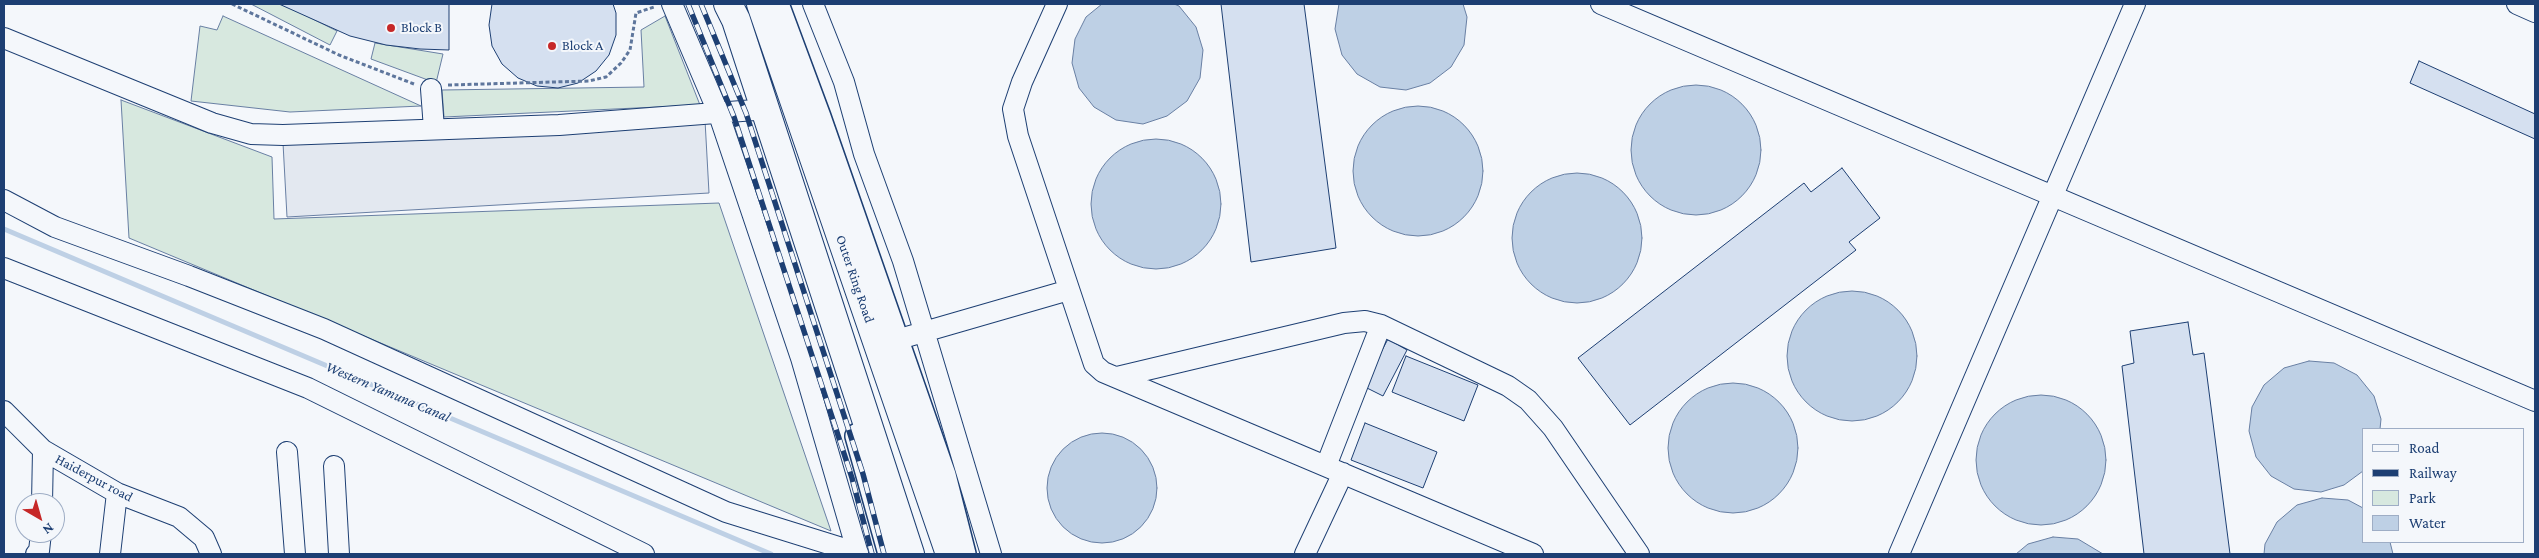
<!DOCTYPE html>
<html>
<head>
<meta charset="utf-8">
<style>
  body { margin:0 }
  #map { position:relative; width:2539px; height:558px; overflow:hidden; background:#f4f7fb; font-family:"Crimson Pro",serif }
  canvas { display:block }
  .frame { position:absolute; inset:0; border:5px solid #1d3f73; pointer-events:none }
  .legend { position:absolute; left:2362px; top:428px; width:162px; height:115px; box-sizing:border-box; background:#f4f7fb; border:1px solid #9eadc5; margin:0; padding:6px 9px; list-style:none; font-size:15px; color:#1d3f73 }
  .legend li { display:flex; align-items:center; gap:10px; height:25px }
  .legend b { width:25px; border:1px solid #9eadc5 }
  .north { position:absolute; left:15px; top:493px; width:50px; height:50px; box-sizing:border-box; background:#f4f7fb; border:1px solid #9eadc5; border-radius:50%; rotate:142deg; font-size:14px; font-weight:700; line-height:20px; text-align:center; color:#1d3f73 }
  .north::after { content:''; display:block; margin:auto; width:18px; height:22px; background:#c62828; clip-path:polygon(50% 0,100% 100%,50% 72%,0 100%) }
</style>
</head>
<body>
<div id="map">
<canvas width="2539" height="558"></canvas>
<div class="frame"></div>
<ul class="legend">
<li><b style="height:6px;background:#f4f7fb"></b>Road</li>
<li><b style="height:6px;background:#1d3f73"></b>Railway</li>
<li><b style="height:14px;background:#d7e8df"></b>Park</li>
<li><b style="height:14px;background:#bed0e5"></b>Water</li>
</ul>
<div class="north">N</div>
</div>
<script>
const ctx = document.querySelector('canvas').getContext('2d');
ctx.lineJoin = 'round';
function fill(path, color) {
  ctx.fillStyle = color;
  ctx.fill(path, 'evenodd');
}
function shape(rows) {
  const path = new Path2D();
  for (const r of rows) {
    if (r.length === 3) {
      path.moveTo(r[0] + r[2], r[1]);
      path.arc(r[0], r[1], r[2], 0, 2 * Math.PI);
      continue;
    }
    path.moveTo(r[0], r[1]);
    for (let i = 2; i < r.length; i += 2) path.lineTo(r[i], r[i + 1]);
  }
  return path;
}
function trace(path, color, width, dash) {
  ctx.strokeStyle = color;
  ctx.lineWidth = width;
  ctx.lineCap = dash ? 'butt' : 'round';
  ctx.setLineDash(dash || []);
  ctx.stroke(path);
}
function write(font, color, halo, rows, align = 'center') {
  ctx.font = font + ' "Crimson Pro",serif';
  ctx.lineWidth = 4;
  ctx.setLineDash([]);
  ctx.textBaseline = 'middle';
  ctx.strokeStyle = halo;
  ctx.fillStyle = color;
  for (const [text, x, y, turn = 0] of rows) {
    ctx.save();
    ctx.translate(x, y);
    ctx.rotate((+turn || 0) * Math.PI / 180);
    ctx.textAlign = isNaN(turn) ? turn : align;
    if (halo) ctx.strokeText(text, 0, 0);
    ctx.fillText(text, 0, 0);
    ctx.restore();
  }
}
const green = shape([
  [251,4,283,4,337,31,330,45,251,4],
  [223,16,421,106,290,112,191,101,200,26,217,30,223,16],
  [665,16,700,105,444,117,442,90,644,87,641,30,665,16],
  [375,43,443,54,436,83,371,59,375,43],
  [121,100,272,157,274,219,719,203,831,531,129,238,121,100]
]);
const parking = shape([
  [705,120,709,193,287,217,283,143,705,120]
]);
const water = shape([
  [1102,4,1174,4,1179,6,1196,27,1203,50,1200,78,1187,101,1167,116,1143,124,1116,120,1094,107,1079,88,1072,63,1075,39,1086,17,1102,4],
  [1339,4,1463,4,1467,17,1464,45,1451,67,1430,83,1406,90,1380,87,1357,74,1342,55,1335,29,1339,4],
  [1696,150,65],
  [1418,171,65],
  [1156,204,65],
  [1577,238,65],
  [1852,356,65],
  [2309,361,2334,363,2357,375,2374,396,2381,419,2380,429,2363,429,2363,471,2344,485,2321,492,2294,489,2271,476,2256,457,2249,431,2252,407,2264,385,2284,368,2309,361],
  [1733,448,65],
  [2041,460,65],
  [1102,488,55],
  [2322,498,2348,500,2363,508,2363,542,2390,542,2393,554,2264,554,2265,544,2277,522,2297,505,2322,498],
  [2053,537,2078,539,2103,554,2016,554,2028,544,2053,537]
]);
const stream = shape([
  [4,229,771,554]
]);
const building = shape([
  [279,4,449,4,449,50,420,49,386,45,350,36,279,4],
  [492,4,613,4,616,13,616,35,609,55,596,71,578,83,558,88,537,86,518,78,502,64,492,46,489,25,492,4],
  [1221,4,1304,4,1336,248,1251,262,1221,4],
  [2419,61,2535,114,2535,139,2410,83,2419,61],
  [1842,168,1880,218,1849,242,1856,250,1630,425,1578,358,1804,183,1811,192,1842,168],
  [2188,322,2193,355,2204,353,2230,554,2144,554,2122,366,2134,363,2130,331,2188,322],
  [1388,339,1407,350,1383,396,1363,386,1388,339],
  [1406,356,1478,385,1464,421,1392,392,1406,356],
  [1365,423,1437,452,1423,488,1351,460,1365,423]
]);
const path = shape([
  [232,4,339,55,414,84],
  [448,85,589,81,606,77,621,63,630,50,636,13,654,7]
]);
const minor = shape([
  [672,4,718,112,801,358,858,554],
  [813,4,844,82,864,154,903,261,991,554],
  [1057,4,1022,82,1013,109,1018,136,1094,364,1103,372,1533,554],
  [1601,4,2535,401],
  [2517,4,2535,12],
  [4,38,212,123,251,134,283,135,559,125,755,110],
  [431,89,434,129],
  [4,200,55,227,189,276,324,329,726,512,858,553],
  [4,268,308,388,644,554],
  [896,340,1069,290],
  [1117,377,1344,323,1365,321,1381,325,1508,386,1528,400,1553,428,1639,554],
  [4,411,43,450,117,493,179,517,204,538,211,554],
  [287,452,295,554],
  [334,466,339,554],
  [1326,466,1381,325],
  [42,503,43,450],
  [36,554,39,551,41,533],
  [110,554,117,493],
  [1305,554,1343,473],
  [1899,554,2135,4]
]);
const major = shape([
  [776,4,818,117,943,475,963,554],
  [858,436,891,554]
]);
const highway = shape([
  [728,4,736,20,910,554],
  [761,4,950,554]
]);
const rail = shape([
  [688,4,734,117,852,478,872,554],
  [701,4,746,113,863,474,884,554]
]);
const markers = [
  [391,28,5,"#c62828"],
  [552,46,5,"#c62828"]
];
const poiNames = [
  ["Block B",401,28],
  ["Block A",562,46]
];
const streetNames = [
  ["Outer Ring Road",855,279,71],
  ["Haiderpur road",94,478,28]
];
const waterNames = [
  ["Western Yamuna Canal",388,392,23]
];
fill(green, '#d7e8df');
trace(green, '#687fa3', 1);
fill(parking, '#e3e8f0');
trace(parking, '#687fa3', 1);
fill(water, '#bed0e5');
trace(water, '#687fa3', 1);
trace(stream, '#bed0e5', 5);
fill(building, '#d5e0f0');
trace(building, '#1d3f73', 1);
trace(minor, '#1d3f73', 22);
trace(major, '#1d3f73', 28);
trace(highway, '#1d3f73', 30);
trace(path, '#5e769c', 3, [4, 2.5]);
trace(minor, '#f4f7fb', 20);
trace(major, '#f4f7fb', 25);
trace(highway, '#f4f7fb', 28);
trace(rail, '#1d3f73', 5.5);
trace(rail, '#f4f7fb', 4, [11]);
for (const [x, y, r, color] of markers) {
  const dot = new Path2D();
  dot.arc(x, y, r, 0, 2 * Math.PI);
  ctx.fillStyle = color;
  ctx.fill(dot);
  trace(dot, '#f4f7fb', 2);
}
write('14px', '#1d3f73', '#f4f7fb', poiNames, 'left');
write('14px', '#1d3f73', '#f4f7fb', streetNames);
write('italic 15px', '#1d3f73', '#f4f7fb', waterNames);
</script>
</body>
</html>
